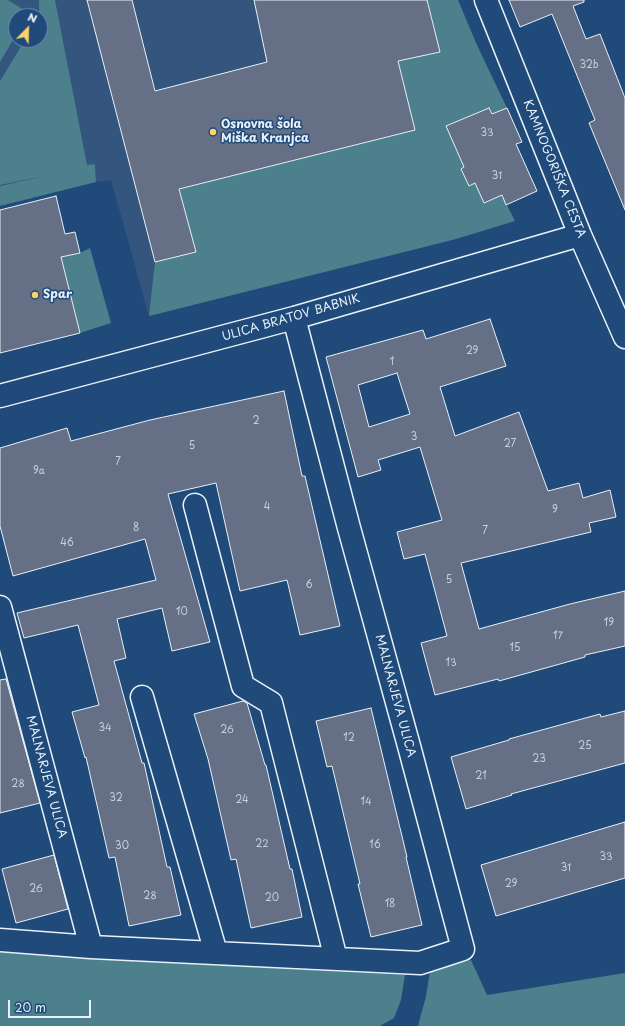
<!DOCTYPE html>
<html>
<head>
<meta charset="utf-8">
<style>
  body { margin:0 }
  #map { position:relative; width:625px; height:1026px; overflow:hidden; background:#1f4a7a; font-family:"Playpen Sans",sans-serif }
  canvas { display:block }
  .north { position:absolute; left:8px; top:8px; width:40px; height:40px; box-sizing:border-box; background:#1f4a7a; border:1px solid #6f8dac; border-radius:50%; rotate:23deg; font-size:11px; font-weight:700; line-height:16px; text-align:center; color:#e8f1f8 }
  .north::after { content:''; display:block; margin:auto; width:14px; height:18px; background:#ffd166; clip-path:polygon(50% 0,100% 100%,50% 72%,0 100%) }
  .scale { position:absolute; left:8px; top:1000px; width:83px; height:18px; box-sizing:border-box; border:2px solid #e8f1f8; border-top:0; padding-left:5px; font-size:12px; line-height:14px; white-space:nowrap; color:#e8f1f8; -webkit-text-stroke:3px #1f4a7a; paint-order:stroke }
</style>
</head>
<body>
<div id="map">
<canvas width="625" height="1026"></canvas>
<div class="north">N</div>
<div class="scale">20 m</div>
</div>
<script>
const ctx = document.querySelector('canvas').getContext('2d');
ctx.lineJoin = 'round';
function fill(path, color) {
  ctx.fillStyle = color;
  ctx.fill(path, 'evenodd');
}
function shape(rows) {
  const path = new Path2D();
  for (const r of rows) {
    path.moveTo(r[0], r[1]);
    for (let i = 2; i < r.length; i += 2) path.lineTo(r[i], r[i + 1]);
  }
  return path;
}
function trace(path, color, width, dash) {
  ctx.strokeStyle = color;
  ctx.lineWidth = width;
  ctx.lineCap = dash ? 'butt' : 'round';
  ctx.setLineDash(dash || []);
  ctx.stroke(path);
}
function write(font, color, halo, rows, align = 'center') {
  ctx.font = font + ' "Playpen Sans",sans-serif';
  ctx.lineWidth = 3;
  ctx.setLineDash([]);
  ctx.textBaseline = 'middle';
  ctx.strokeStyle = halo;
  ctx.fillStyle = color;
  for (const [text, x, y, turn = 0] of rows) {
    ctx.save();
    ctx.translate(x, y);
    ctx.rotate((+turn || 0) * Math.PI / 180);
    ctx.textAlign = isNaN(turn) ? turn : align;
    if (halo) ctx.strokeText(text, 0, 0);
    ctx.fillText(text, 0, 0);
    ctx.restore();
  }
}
const built = shape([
  [0,0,458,0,490,76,418,101,456,239,149,316,111,180,96,182,95,164,0,186],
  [16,16,40,16,40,40,16,40]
]);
const green = shape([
  [0,0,8,0,29,13,27,16,16,16,16,35,0,62],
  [39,0,55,0,87,165,95,164,96,182,0,206,0,186,44,176,0,185,0,81,25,40,40,40],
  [427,0,458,0,476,43,507,108,492,114,489,108,453,123,455,147,464,167,461,169,469,186,475,183,502,195,515,221,456,239,149,316,155,262,196,252,179,189,415,130,398,61,440,52],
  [90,248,111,323,80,333,61,257,80,253],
  [0,952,92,959,405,975,401,1000,394,1018,380,1026,0,1026],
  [471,960,487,995,625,973,625,1026,418,1026,426,996,430,971]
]);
const building = shape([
  [87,0,132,0,155,91,267,62,254,0,427,0,440,52,398,61,415,130,179,189,196,252,155,262,87,0],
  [509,0,584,0,584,2,573,6,586,39,600,34,625,98,625,210,589,123,595,120,552,14,520,27,509,0],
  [489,108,492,114,507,108,522,142,516,144,537,191,506,205,502,195,484,203,475,183,469,186,461,169,464,167,446,126,489,108],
  [56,196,65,234,75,232,80,253,61,257,80,333,0,353,0,210,56,196],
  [490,319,506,366,440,387,455,436,519,412,548,491,579,483,583,498,610,490,616,517,589,523,591,532,461,563,479,629,570,604,625,591,625,646,585,655,585,657,499,681,498,679,435,695,421,643,447,636,425,554,404,559,397,532,442,520,420,447,378,460,381,470,358,477,326,357,423,330,426,339,490,319],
  [397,373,410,414,369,427,358,385,397,373],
  [284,391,302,476,305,476,340,626,300,635,287,580,240,591,216,483,168,494,210,642,172,651,162,608,117,619,126,658,114,661,142,763,144,763,167,867,170,867,181,915,129,926,115,857,109,858,86,757,85,758,72,712,99,705,78,625,24,638,17,613,156,580,145,539,13,576,0,526,0,448,67,428,71,441,150,420,284,391],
  [6,679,40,803,0,813,0,680,6,679],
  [243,701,247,703,265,765,266,765,290,869,292,869,302,917,251,928,236,859,231,860,208,759,194,714,243,701],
  [371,708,407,857,406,857,422,925,371,937,358,884,360,884,332,766,327,767,316,721,371,708],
  [625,711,625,763,511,794,512,795,466,809,451,757,509,740,509,739,600,714,601,717,625,711],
  [625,822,625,878,496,916,481,865,625,822],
  [54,855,68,909,16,923,2,869,54,855]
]);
const minor = shape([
  [486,0,580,235,625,337],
  [0,396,294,318,580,235],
  [195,505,243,686,271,703,336,959],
  [0,607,91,947],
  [142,697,216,953],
  [0,940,91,947,420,963,463,949,409,746,349,528,294,318]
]);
const markers = [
  [213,132,4,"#ffd166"],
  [35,295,4,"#ffd166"]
];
const numberNames = [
  ["32b",589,65],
  ["33",487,133],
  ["31",497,176],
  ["29",472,351],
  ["1",392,362],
  ["2",256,421],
  ["3",414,437],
  ["27",510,444],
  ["5",192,446],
  ["7",118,462],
  ["9a",39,471],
  ["4",267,507],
  ["9",555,510],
  ["8",136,528],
  ["7",485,531],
  ["46",67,543],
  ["5",449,580],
  ["6",309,585],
  ["10",182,612],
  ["19",609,623],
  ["17",558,636],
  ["15",515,648],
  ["13",451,663],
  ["34",105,728],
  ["26",227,730],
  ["12",349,738],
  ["25",585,746],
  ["23",539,759],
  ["21",481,776],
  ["28",18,784],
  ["32",116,798],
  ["24",242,800],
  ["14",366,802],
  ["22",262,844],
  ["16",375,845],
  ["30",122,846],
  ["33",606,857],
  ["31",566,868],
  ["29",511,884],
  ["26",36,889],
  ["28",150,896],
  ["20",272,898],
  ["18",390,904]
];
const poiNames = [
  ["Osnovna šola",221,125],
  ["Miška Kranjca",221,139],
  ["Spar",43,295]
];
const streetNames = [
  ["KAMNOGORIŠKA CESTA",554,169,68],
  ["ULICA BRATOV BABNIK",291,318,-16],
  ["MALNARJEVA ULICA",395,696,75],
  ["MALNARJEVA ULICA",46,777,75]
];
fill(built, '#34557d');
fill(green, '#4c808c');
fill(building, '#656f85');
trace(building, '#e8f1f8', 1);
trace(minor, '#e8f1f8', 25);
trace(minor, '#1f4a7a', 22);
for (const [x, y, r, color] of markers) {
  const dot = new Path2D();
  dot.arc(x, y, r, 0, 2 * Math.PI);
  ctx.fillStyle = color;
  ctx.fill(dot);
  trace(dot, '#1f4a7a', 1.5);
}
write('10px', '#c7d0db', null, numberNames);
write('bold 12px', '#e8f1f8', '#1f4a7a', poiNames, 'left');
write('12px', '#e8f1f8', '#1f4a7a', streetNames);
</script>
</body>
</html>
